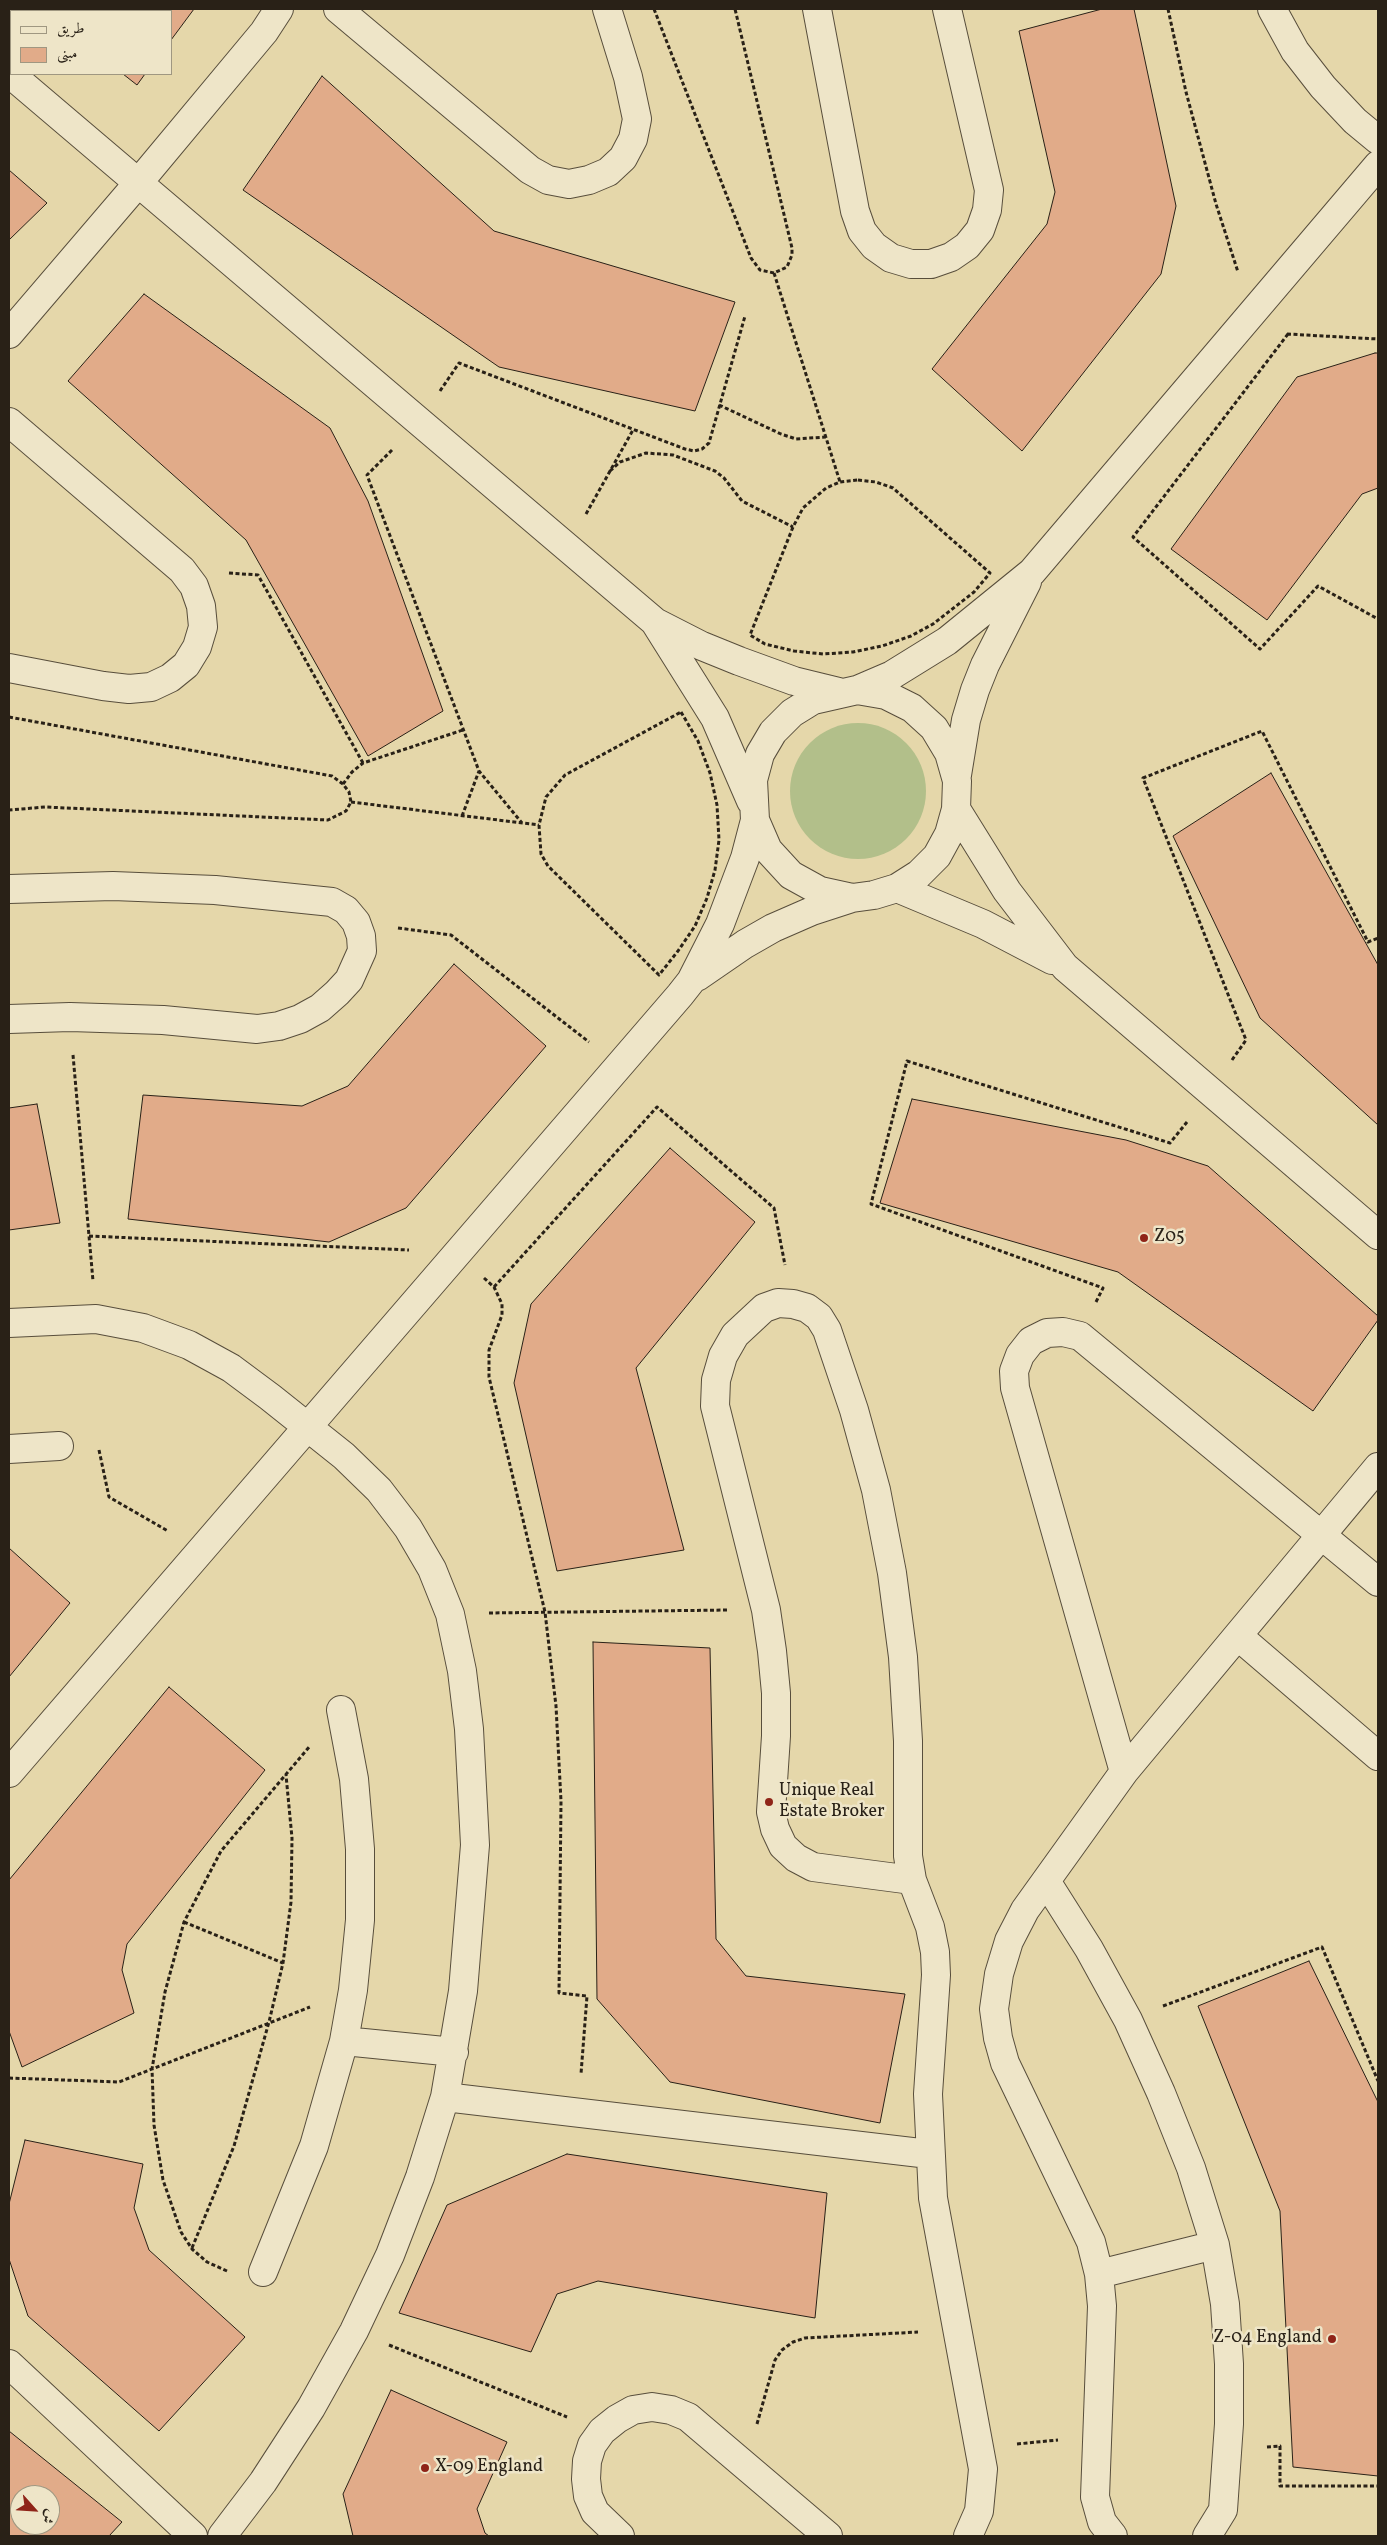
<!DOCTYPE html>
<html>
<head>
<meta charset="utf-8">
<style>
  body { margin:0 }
  #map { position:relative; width:1387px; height:2545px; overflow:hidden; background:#e5d7aa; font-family:Vollkorn,Amiri,serif }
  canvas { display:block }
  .frame { position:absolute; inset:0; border:10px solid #292117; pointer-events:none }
  .legend { position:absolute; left:10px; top:10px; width:162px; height:65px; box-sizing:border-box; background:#eee5c8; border:1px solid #9f9781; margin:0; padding:6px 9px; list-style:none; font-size:15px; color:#292117 }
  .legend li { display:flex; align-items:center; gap:10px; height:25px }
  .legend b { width:25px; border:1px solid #9f9781 }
  .north { position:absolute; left:10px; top:2485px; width:50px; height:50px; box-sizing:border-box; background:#eee5c8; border:1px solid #9f9781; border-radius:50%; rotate:116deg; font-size:14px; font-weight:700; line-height:20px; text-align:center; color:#292117 }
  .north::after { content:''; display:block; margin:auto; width:18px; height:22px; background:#8f2418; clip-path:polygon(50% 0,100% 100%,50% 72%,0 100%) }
</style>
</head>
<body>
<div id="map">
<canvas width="1387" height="2545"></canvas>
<div class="frame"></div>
<ul class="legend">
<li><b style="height:6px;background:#eee5c8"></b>طريق</li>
<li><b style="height:14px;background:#e1ab89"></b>مبنى</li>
</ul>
<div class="north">ش</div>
</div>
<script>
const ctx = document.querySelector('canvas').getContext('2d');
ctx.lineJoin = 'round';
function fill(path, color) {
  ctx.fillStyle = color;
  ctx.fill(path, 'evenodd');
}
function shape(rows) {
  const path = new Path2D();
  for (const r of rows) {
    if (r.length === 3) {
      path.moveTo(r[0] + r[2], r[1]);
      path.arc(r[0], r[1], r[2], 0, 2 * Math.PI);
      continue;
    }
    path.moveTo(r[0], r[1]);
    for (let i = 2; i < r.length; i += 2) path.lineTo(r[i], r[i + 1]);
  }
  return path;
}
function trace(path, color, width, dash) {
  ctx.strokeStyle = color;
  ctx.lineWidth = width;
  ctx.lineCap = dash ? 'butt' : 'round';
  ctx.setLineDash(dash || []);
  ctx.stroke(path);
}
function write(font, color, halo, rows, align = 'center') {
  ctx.font = font + ' Vollkorn,serif';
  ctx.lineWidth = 5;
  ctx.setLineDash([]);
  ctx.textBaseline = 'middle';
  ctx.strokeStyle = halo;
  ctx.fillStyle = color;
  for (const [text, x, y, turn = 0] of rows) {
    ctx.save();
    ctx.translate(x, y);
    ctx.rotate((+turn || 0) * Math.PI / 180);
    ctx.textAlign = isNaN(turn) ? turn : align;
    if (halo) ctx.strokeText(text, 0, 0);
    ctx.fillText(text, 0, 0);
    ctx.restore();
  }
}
const green = shape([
  [858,791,68]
]);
const building = shape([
  [47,9,194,9,171,40,171,11,50,11,47,9],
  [1102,9,1134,9,1176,206,1161,274,1022,451,932,369,1047,224,1055,192,1019,31,1102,9],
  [123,74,145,74,137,85,123,74],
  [322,76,494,231,735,302,695,411,499,367,243,190,322,76],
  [9,170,47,203,9,240,9,170],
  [144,294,330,428,368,501,443,711,368,756,246,540,68,381,144,294],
  [1375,353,1378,353,1378,488,1362,494,1267,620,1171,549,1297,377,1375,353],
  [1271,773,1378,965,1378,1125,1260,1018,1173,836,1271,773],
  [454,964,546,1046,406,1208,329,1242,128,1219,143,1095,302,1106,348,1086,454,964],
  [912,1099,1126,1140,1208,1166,1378,1316,1378,1320,1313,1411,1118,1272,880,1203,912,1099],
  [37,1104,60,1223,9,1230,9,1108,37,1104],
  [670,1148,755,1222,636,1368,684,1550,557,1571,514,1383,531,1304,670,1148],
  [9,1548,70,1603,9,1677,9,1548],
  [593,1642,710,1648,716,1939,746,1976,905,1994,880,2123,670,2082,597,1999,593,1642],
  [169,1687,265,1770,127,1944,122,1970,134,2013,22,2067,9,2031,9,1880,169,1687],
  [1309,1961,1378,2102,1378,2476,1293,2467,1280,2211,1198,2006,1309,1961],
  [25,2140,143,2164,134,2208,149,2250,245,2337,159,2431,28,2316,9,2259,9,2204,25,2140],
  [567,2154,827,2193,815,2318,598,2281,557,2294,531,2352,399,2313,447,2205,567,2154],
  [391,2390,507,2442,477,2509,485,2533,489,2536,353,2536,343,2494,391,2390],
  [9,2431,122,2522,109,2536,9,2536,9,2431],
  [20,2495,50,2495,50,2525,20,2525,20,2495]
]);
const path = shape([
  [654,9,751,258,760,270,774,273,787,267,792,255,792,248,735,9],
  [1168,9,1186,92,1216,204,1238,272],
  [774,273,840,482],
  [1287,334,1378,339],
  [1288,334,1133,537,1260,649,1318,586,1378,619],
  [440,391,459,363,685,449,694,451,702,449,709,443,745,316],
  [719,405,781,434,796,439,826,437],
  [392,450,367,475,479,771,522,823],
  [610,471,620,462,646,453,673,455,715,471,724,478,742,501,793,527],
  [858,480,876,482,893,488,990,573,974,592,933,624,911,636,882,646,853,652,823,654,794,651,765,644,750,635,793,527,803,508,826,488,840,482,858,480],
  [586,514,633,430],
  [229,573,258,575,363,763],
  [681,712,698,741,710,773,717,805,719,840,715,870,707,898,695,926,678,951,659,975,548,866,541,854,539,825,546,797,565,775,681,712],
  [9,717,332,776,343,784,349,792,351,802,346,811,328,820,45,807,9,810],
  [343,784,352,772,363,763,463,730],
  [351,802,539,825],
  [462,816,479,771],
  [398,928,451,935,589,1042],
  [73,1055,93,1281],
  [1232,1060,1246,1040,1143,778,1262,731,1368,942,1378,938],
  [89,1236,409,1250],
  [484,1278,494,1287,502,1304,502,1315,489,1350,489,1377,545,1612,556,1706,561,1801,559,1993,587,1996,581,2074],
  [494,1287,657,1107,774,1208,785,1265],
  [1096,1302,1103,1288,871,1204,907,1061,1170,1143,1187,1122],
  [99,1450,109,1497,168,1531],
  [489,1613,727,1610],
  [184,1922,283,1963],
  [1163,2006,1322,1947,1378,2081],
  [9,2078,119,2082,310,2007],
  [192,2248,234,2146,269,2022,283,1963,291,1902,292,1838,286,1775],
  [227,2271,207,2262,192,2249,181,2232,163,2180,154,2125,152,2069,165,1992,184,1922,221,1851,310,1746],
  [389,2345,567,2417],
  [757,2424,775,2360,782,2350,793,2342,805,2338,918,2332],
  [1017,2444,1058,2440],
  [1267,2447,1280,2446,1280,2486,1378,2486]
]);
const street = shape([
  [338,9,530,170,548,180,569,184,589,180,608,172,623,158,633,139,637,119,628,77,607,9],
  [817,9,855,211,862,231,874,246,891,258,911,264,931,264,951,257,967,246,980,230,987,210,989,190,947,9],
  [1272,9,1295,51,1323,87,1355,121,1378,140],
  [9,73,655,622,702,646,739,661,794,681,839,692],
  [9,334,139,182,264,32,279,9],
  [9,422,182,570,194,586,201,606,203,627,197,647,186,665,170,678,151,687,129,689,103,686,9,668],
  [656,624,715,718,751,801],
  [857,690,892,675,947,641,1032,572,1378,165],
  [957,775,966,720,975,690,985,665,1027,582],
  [956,809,1007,891,1065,967,1378,1235],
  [897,888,983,924,1052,960],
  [9,889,113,886,215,890,332,902,346,910,356,922,361,936,362,951,349,980,337,993,320,1008,300,1019,279,1026,257,1029,163,1020,70,1017,9,1019],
  [697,977,745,944,773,928,812,911,852,898,874,895,897,888,919,874,937,856,949,834,956,809,957,781,949,753,934,728,912,708,886,695,857,690,813,700,792,713,773,732,760,754,753,780,755,820,768,850,791,875,820,891,852,898],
  [9,1323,96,1319,143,1328,189,1345,231,1368,270,1397,344,1456,379,1490,408,1528,432,1569,450,1614,462,1671,469,1729,475,1845,463,1991,445,2097,420,2177,390,2255,354,2331,311,2408,263,2482,222,2536],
  [9,1449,59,1446],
  [1238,1636,1378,1756],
  [1124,1772,1015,1388,1014,1371,1020,1355,1031,1341,1047,1333,1063,1332,1080,1336,1378,1582],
  [9,1773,680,995,691,981,720,924,745,858,755,820],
  [912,1880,813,1867,796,1858,783,1846,775,1829,771,1812,776,1736,776,1693,772,1651,766,1610,715,1406,716,1380,723,1356,735,1335,764,1308,778,1303,793,1304,807,1308,819,1317,827,1330,854,1410,876,1490,892,1573,903,1657,908,1741,908,1856,912,1880,930,1927,935,1952,936,1975,928,2094,933,2198,983,2469,979,2511,968,2536],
  [1046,1881,1089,1949,1128,2020,1161,2093,1191,2168,1215,2245,1225,2304,1229,2364,1229,2424,1223,2510,1207,2536],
  [344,2041,454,2052],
  [445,2097,929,2154],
  [263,2272,314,2146,344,2041,353,1990,360,1920,360,1849,354,1779,341,1710],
  [1099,2274,1215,2245],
  [9,2364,193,2536],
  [620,2536,595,2512,588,2496,586,2479,587,2461,592,2445,602,2431,617,2419,633,2410,652,2407,671,2410,688,2417,828,2536],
  [1113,2536,1102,2522,1095,2497,1102,2306,1099,2274,1091,2242,1005,2063,998,2038,994,2009,999,1974,1009,1941,1025,1910,1124,1772,1378,1467]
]);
const markers = [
  [1144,1238,5,"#8f2418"],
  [769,1802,5,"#8f2418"],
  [1332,2339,5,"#8f2418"],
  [425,2468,5,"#8f2418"]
];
const poiNames = [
  ["Z05",1154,1238],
  ["Unique Real",779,1792],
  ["Estate Broker",779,1813],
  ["Z-04 England",1322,2339,"right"],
  ["X-09 England",435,2468]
];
fill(green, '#b2bf8a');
fill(building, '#e1ab89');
trace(building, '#292117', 1);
trace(street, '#584e3c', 30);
trace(path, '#292117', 3, [4, 2.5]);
trace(street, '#eee5c8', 28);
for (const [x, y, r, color] of markers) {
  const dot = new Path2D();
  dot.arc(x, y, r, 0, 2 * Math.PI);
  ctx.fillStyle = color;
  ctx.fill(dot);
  trace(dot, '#eee5c8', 2);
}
write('18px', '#292117', '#eee5c8', poiNames, 'left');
</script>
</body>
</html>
